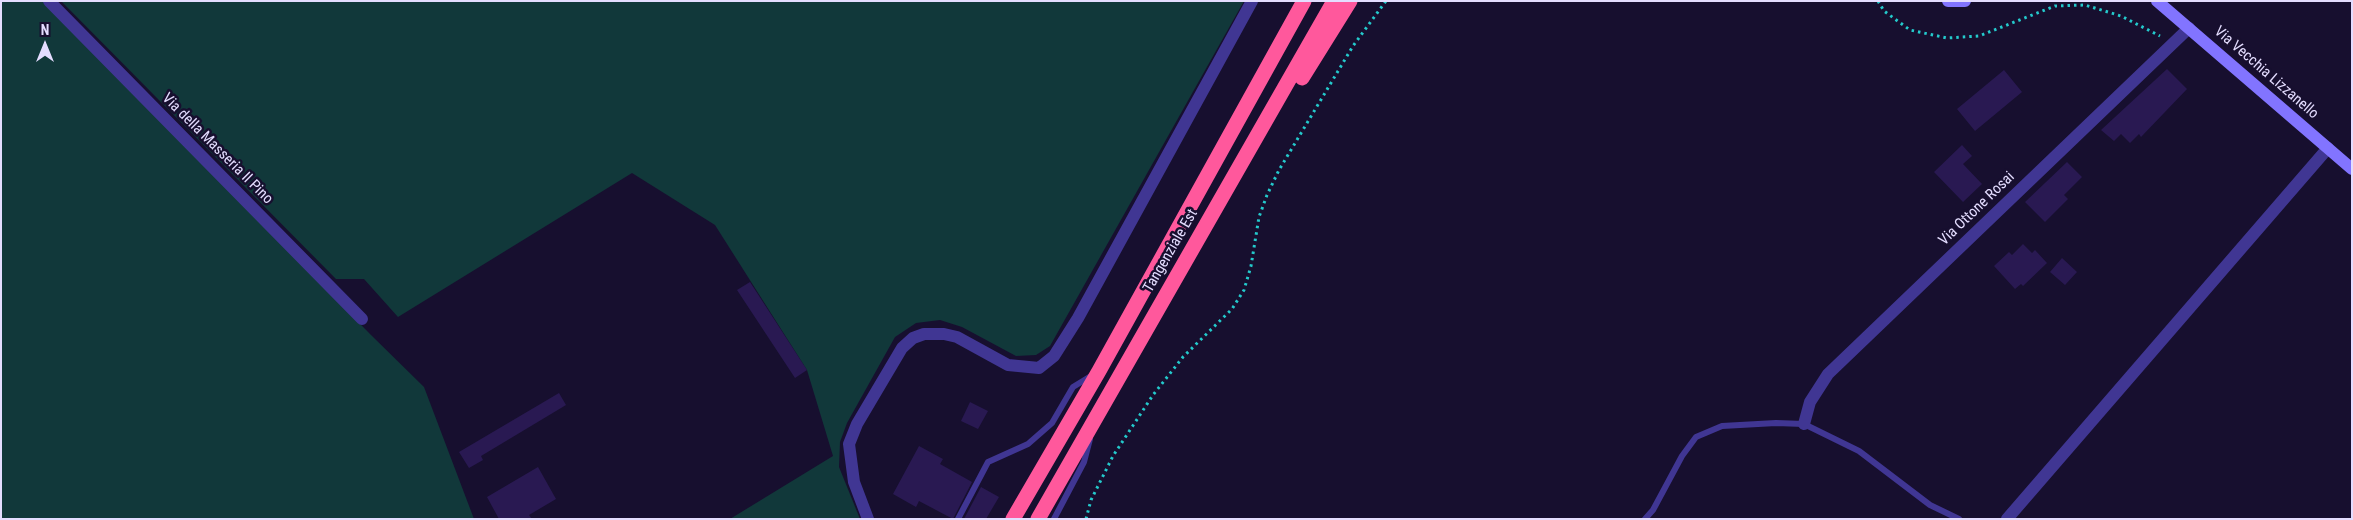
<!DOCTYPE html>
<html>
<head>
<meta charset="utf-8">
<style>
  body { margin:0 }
  #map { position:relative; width:2353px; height:520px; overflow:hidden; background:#170f2f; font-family:"Roboto Condensed",sans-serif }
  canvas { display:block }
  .frame { position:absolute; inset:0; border:2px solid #e4ddff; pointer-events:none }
  .north { position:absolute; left:20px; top:20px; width:50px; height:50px; -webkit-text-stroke:4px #170f2f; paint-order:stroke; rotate:0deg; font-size:14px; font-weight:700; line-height:20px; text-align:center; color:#e4ddff }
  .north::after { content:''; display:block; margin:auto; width:18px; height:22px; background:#e4ddff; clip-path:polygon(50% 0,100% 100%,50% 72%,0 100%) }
</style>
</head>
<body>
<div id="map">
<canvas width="2353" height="520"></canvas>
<div class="frame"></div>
<div class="north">N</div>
</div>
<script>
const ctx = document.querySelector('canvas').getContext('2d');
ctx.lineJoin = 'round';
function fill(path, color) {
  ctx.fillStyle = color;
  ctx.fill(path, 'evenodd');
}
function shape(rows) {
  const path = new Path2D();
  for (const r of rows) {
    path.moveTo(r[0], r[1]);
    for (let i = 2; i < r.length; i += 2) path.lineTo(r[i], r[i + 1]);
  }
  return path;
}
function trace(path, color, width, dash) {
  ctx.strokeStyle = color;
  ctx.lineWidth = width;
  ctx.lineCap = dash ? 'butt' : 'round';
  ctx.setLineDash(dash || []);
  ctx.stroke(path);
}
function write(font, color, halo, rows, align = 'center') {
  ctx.font = font + ' "Roboto Condensed",sans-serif';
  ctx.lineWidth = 5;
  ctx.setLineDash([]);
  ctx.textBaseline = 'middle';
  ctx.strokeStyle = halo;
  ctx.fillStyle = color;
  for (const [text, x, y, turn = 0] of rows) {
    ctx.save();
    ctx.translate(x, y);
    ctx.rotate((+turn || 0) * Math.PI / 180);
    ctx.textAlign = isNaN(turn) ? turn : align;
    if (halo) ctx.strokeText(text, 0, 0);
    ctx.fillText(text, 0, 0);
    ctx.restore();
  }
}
const green = shape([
  [1,1,43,1,370,334,424,387,474,519,1,519],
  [61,1,1244,1,1050,346,1036,355,1016,356,962,327,940,320,916,323,895,337,847,423,840,442,839,467,860,519,730,519,833,456,807,370,715,225,632,173,398,317,364,279,336,279]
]);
const building = shape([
  [2167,69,2187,89,2141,137,2139,134,2130,143,2121,134,2114,141,2101,130],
  [2004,70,2022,92,1975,131,1957,109],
  [1962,145,1972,156,1963,164,1982,184,1963,202,1934,172],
  [2067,162,2082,177,2064,195,2068,199,2045,222,2025,202],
  [2023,244,2032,253,2035,250,2047,263,2023,286,2021,284,2015,289,1994,266,2009,252,2012,255],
  [2062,258,2077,272,2065,285,2050,272],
  [750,282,807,370,795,378,737,290],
  [559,393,566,405,481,456,483,460,469,468,459,452],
  [970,402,988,411,978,429,961,421],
  [919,446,943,459,940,464,972,482,953,519,919,501,916,507,893,494],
  [538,467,556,499,529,515,532,519,499,519,487,497],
  [981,487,999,497,986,519,964,519]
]);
const path = shape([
  [1878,1,1884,11,1910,30,1947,38,1979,36,2055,6,2085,5,2121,16,2160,36],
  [1086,519,1091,500,1113,456,1153,395,1183,357,1232,309,1244,290,1251,266,1259,217,1267,195,1279,170,1353,46,1386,1]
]);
const lane = shape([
  [958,519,988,462,1028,444,1052,423,1073,387,1091,376],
  [1054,519,1084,462,1090,439],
  [1645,519,1653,510,1682,456,1696,437,1722,426,1776,423,1804,424,1859,451,1930,505,1959,519]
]);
const street = shape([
  [49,1,362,319],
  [1804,424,1810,402,1828,374,2189,28],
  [868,519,854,482,849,444,857,424,902,348,913,338,924,334,944,334,957,337,1008,365,1039,368,1054,356,1078,318,1252,1],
  [2007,519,2328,148]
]);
const secondary = shape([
  [1948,1,1965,1],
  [2157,1,2352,169]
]);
const highway = shape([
  [1302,78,1350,1],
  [1013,519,1099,371,1304,1],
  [1038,519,1334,1]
]);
const streetNames = [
  ["Via Vecchia Lizzanello",2266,73,41],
  ["Via della Masseria Il Pino",217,149,45],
  ["Via Ottone Rosai",1977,209,-44],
  ["Tangenziale Est",1171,251,-60]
];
fill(green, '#11383a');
fill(building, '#291952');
trace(path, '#24cacc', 3, [2.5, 4]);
trace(lane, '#403693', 6);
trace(street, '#403693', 12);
trace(secondary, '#8274ff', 12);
trace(highway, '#ff589c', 15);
write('15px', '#e4ddff', '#170f2f', streetNames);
</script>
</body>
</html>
